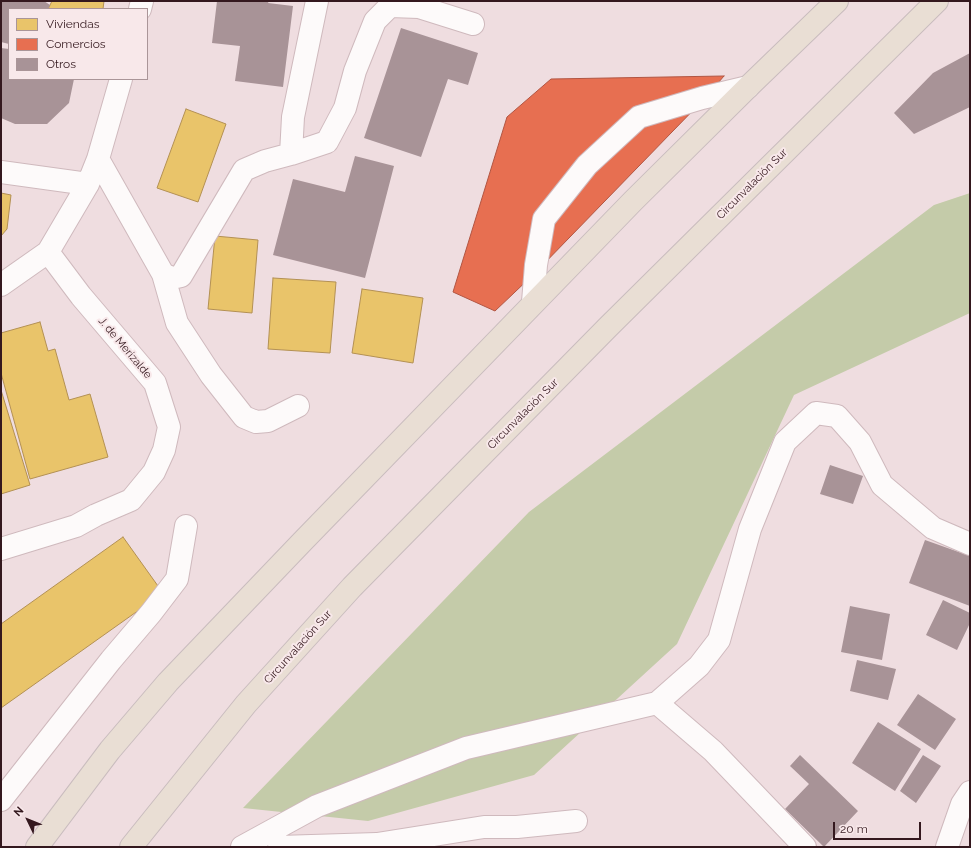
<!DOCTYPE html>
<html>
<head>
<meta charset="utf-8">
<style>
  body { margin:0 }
  #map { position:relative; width:971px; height:848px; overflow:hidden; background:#efdde0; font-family:Raleway,sans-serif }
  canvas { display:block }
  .frame { position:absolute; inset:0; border:2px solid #34181e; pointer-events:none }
  .legend { position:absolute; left:8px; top:8px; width:140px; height:72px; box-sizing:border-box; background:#f8e8ea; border:1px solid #aa9598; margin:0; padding:5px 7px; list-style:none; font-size:12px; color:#34181e }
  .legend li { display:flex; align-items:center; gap:8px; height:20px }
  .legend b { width:20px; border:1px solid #aa9598 }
  .north { position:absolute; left:8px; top:800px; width:40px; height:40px; -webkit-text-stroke:3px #f8e8ea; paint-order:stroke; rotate:313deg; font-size:11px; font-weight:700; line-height:16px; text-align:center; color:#34181e }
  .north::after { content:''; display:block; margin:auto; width:14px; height:18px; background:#34181e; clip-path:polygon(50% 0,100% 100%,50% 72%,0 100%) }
  .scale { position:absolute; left:833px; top:822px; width:88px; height:18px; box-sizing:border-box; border:2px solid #34181e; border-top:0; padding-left:5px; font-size:12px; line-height:14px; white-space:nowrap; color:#34181e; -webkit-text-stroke:3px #f8e8ea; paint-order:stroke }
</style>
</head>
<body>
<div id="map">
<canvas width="971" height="848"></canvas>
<div class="frame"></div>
<ul class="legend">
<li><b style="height:11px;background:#e9c46a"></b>Viviendas</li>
<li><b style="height:11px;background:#e76f51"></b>Comercios</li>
<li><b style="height:11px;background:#a89397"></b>Otros</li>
</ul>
<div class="north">N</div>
<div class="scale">20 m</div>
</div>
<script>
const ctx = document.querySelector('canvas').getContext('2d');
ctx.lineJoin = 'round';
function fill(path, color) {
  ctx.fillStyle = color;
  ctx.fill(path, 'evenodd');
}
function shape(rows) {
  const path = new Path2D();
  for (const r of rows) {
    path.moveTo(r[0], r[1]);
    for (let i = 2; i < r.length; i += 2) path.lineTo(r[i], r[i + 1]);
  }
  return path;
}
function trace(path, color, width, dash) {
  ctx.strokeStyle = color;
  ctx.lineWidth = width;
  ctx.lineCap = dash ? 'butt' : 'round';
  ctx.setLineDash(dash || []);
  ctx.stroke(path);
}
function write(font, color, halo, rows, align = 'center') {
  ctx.font = font + ' Raleway,sans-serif';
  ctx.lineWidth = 4;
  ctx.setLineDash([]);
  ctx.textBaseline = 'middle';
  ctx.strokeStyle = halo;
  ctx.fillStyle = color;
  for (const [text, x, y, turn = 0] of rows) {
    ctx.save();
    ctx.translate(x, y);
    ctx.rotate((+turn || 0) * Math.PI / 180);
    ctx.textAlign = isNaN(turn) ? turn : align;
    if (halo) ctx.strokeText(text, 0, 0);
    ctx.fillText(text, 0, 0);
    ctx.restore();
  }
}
const green = shape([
  [970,193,970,313,794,395,677,644,534,775,368,821,243,808,529,512,934,205]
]);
const homes = shape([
  [52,1,104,1,103,9,48,9,52,1],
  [186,109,226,124,198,202,157,188,186,109],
  [1,193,11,195,7,229,1,236,1,193],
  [215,236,258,240,252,313,208,309,215,236],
  [273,278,336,282,330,353,268,349,273,278],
  [362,289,423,298,413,363,352,353,362,289],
  [40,322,48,351,55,349,69,400,90,394,108,457,30,479,1,373,1,333,40,322],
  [1,390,30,485,1,494,1,390],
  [123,537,163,593,1,708,1,624,123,537]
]);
const shops = shape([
  [724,76,706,97,535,273,495,311,453,292,507,117,551,79,724,76]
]);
const building = shape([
  [1,1,44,1,50,5,48,9,9,9,9,44,1,42],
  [217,1,269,1,268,3,293,6,283,87,235,81,240,46,212,43],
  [401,28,478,53,468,85,448,79,421,157,364,138],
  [1,48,9,49,9,79,74,79,69,103,47,124,15,124,1,118],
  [970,53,970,107,914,134,894,113,933,73],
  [355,156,394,166,365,278,273,255,293,179,345,192],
  [830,465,863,476,853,504,820,494],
  [925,540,970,556,970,606,909,583],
  [943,600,970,613,970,623,957,650,926,635],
  [850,606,890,614,882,660,841,652],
  [857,660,896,669,888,700,850,691],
  [918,694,956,719,935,750,897,725],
  [878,722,921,749,895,791,852,763],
  [800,755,858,811,824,847,785,809,809,784,790,766],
  [923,755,941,766,916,803,900,791]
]);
const minor = shape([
  [140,9,142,1],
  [291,154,293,117,317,1],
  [98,159,163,274,172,278,181,276,244,170,265,161,291,154,327,142,345,108,355,71,375,21,390,6,419,7,473,24],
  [1,172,88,184],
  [163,274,177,323,211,375,244,417,256,422,268,421,298,406],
  [1,285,48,252,88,184,98,159,121,79],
  [533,302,536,265,544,219,587,165,639,117,702,98,748,87],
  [1,549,76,526,96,515,131,500,154,472,164,450,169,427,155,383,81,296,48,252],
  [657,703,713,751,805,847],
  [1,800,111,660,151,613,177,579,186,526],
  [242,847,317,806,466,748,657,703,699,666,719,640,750,529,785,442,816,413,837,416,860,442,882,485,933,528,970,544],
  [279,847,377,844,484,827,517,827,576,821],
  [947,847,962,804,970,792]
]);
const highway = shape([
  [37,847,110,750,168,682,302,542,633,201,748,87,837,1],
  [131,847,246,704,352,587,608,327,937,1]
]);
const streetNames = [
  ["Circunvalación Sur",752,184,-45],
  ["J. de Merizalde",125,348,50],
  ["Circunvalación Sur",523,414,-45],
  ["Circunvalación Sur",298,647,-48]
];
fill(green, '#c4cba9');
fill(homes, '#e9c46a');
trace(homes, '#b39053', 1);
fill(shops, '#e76f51');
trace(shops, '#b15542', 1);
fill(building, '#a89397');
trace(minor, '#cfb9bd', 24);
trace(highway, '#c9bcbe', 24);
trace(minor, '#fdfafa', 22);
trace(highway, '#e9ded4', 22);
write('11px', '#34181e', '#f8e8ea', streetNames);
</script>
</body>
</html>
